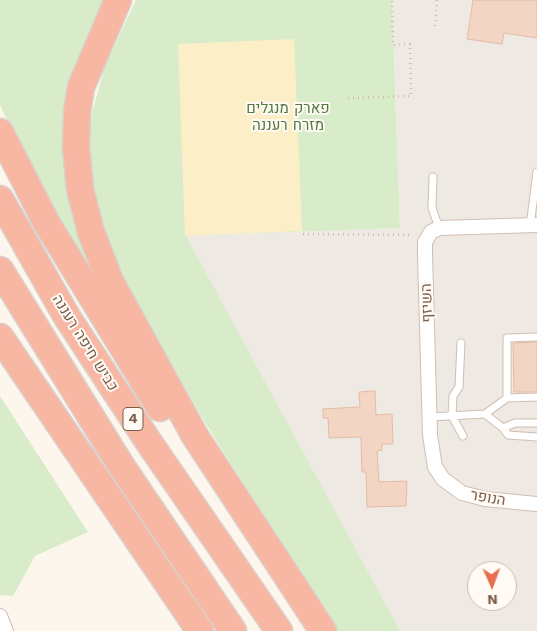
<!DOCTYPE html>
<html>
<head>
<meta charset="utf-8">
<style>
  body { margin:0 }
  #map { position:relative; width:537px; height:631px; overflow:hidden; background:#fdf6ec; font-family:"Work Sans",sans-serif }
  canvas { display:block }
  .north { position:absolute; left:467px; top:561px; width:50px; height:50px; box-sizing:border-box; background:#fffaf3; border:1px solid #cabbb1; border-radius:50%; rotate:178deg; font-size:14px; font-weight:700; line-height:20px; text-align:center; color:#7a5c4d }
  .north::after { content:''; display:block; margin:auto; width:18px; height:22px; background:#e76f51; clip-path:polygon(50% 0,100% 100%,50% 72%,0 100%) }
</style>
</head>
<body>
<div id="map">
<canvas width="537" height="631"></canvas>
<div class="north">N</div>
</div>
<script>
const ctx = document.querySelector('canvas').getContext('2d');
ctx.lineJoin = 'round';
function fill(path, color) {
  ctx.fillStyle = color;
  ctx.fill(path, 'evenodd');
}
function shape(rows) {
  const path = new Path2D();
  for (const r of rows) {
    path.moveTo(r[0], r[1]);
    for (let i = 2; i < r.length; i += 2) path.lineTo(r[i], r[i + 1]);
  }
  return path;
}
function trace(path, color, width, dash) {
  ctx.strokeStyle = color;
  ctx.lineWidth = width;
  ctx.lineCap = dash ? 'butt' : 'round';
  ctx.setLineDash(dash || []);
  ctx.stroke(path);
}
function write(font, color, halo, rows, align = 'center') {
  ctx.font = font + ' "Work Sans",Heebo,sans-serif';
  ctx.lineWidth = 4;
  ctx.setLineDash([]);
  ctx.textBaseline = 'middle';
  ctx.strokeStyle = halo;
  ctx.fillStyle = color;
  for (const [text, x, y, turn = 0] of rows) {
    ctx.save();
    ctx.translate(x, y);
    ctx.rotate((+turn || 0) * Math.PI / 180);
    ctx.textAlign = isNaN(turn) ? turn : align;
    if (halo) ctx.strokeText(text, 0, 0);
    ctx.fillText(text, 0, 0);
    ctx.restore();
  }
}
const industrial = shape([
  [392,0,537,0,537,631,377,631,185,236,400,228],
  [477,571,507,571,507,601,477,601]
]);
const green = shape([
  [0,0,103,0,79,57,72,85,91,253,81,262,38,186,0,105],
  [136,0,392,0,400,228,186,236,400,631,337,631,204,421,118,268,96,204,89,150,92,113,105,66],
  [0,396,88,532,35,556,13,596,0,595]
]);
const sand = shape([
  [294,39,302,231,185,236,178,44]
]);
const building = shape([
  [473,0,537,0,537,38,504,33,502,44,467,39,473,0],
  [537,342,537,392,514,392,513,343,537,342],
  [375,391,376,415,392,414,393,444,382,444,382,450,377,451,379,482,407,481,406,506,367,507,366,472,362,472,361,437,329,438,328,418,323,418,323,409,360,407,359,392,375,391]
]);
const path = shape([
  [435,26,437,0],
  [348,98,411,96,410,44,393,45,392,0],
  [303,234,413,235]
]);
const lane = shape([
  [433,177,432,208,439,228],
  [530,226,537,172],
  [461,343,459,387,453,396,452,416,463,436],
  [507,398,507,338,537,337],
  [485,414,503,428,508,435,537,437],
  [430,417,485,414,507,398,537,397],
  [503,428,515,423,537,423]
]);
const street = shape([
  [537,225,439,228,431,232,425,242,425,254,430,435,435,467,443,479,462,493,485,499,537,504],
  [0,616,6,631]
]);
const highway = shape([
  [118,0,81,87,77,112,76,147,80,189,91,232,110,281,195,436,323,631],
  [0,132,46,222,160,408],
  [0,199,67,317,150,444,279,631],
  [0,270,122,467,233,631],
  [0,337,200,631]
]);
const shields = [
  [133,419,20]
];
const shieldNames = [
  ["4",133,419]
];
const parkNames = [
  ["פארק מנגלים",288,109],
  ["מזרח רעננה",288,126]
];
const streetNames = [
  ["השיזף",427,303,-92],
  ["כביש חיפה רעננה",85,343,58],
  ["הנופר",488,498,10]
];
fill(industrial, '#efe9e4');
fill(green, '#d8ecc9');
fill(sand, '#fcefc7');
fill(building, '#f3d5c3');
trace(building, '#e6bba3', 1);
trace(lane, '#d1beb0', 9);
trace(street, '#d1beb0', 16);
trace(highway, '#dad1cd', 29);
trace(path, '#d9b8a5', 2.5, [1, 4]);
trace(lane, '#fff', 7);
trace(street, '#fff', 14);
trace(highway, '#f7b7a3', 26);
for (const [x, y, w] of shields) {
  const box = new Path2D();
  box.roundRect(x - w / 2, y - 11.5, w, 23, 4);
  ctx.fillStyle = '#fffaf3';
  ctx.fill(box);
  trace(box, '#7a5c4d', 1);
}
write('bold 14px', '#7a5c4d', null, shieldNames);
write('15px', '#537a41', '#fffaf3', parkNames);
write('15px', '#7a5c4d', '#fffaf3', streetNames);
</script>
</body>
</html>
